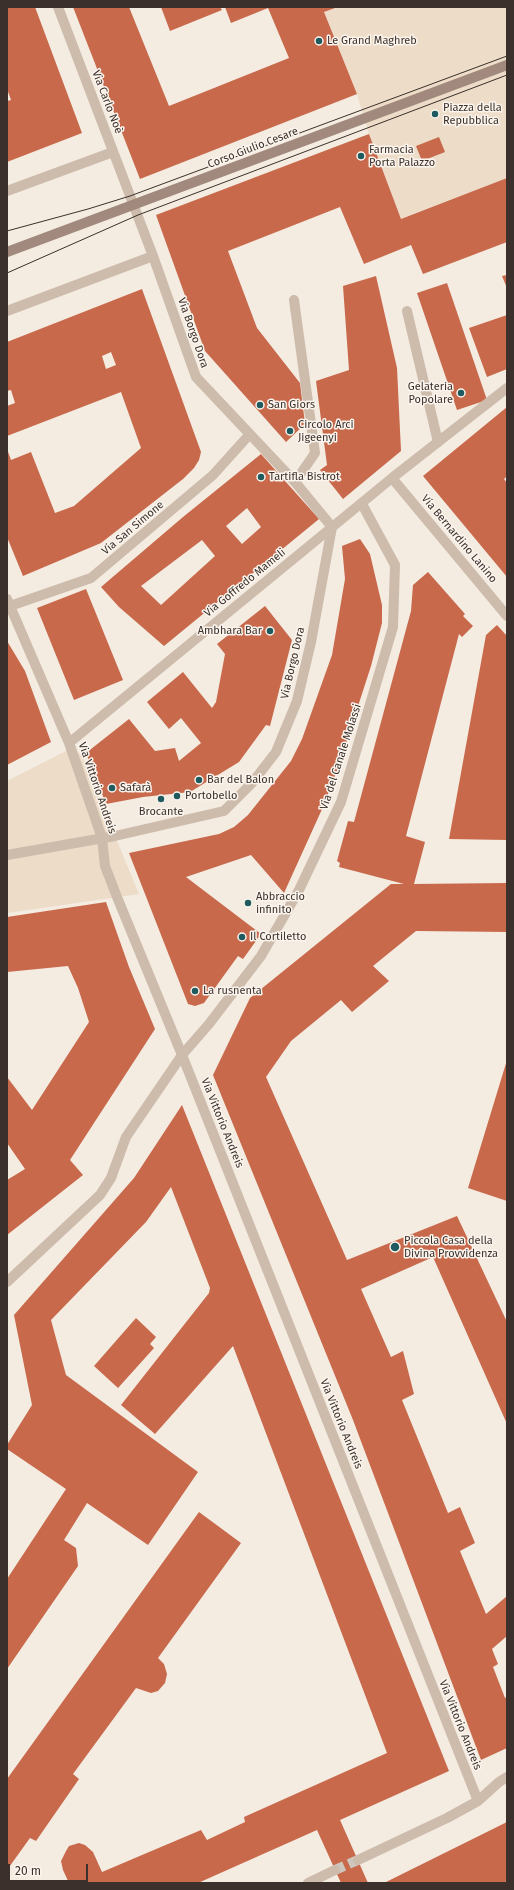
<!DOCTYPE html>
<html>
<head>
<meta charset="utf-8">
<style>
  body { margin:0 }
  #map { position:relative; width:514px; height:1890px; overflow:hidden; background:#f4ebe1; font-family:"Fira Sans",sans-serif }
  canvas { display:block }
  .frame { position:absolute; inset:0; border:8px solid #3b302b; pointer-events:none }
  .scale { position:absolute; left:8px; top:1864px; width:80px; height:18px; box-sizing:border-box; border:2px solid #3b302b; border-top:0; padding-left:5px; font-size:12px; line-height:14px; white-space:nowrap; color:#3b302b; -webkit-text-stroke:3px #fbf5ee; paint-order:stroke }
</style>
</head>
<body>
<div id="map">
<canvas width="514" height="1890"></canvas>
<div class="frame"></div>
<div class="scale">20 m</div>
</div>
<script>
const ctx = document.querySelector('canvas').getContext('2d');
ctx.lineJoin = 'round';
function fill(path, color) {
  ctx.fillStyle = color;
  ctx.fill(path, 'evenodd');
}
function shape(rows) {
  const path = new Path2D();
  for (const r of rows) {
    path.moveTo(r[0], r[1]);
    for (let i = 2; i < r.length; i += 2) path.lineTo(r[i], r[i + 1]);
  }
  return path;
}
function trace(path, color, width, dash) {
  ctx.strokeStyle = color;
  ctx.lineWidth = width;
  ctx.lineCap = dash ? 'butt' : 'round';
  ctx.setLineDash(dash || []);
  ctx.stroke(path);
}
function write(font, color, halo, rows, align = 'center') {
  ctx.font = font + ' "Fira Sans",sans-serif';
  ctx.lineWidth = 3;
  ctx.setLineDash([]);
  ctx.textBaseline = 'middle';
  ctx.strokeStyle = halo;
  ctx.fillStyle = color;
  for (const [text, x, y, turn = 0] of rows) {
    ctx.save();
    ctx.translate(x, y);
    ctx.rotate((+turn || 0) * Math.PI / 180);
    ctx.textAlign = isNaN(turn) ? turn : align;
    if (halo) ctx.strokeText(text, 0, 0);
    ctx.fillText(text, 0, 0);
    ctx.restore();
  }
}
const plaza = shape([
  [339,7,507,7,507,178,401,219,369,134,357,94,324,12],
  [70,749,81,754,139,894,7,913,7,781]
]);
const building = shape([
  [7,7,35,7,82,133,7,162,7,101,11,100,7,89],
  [73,7,129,7,169,106,289,58,268,8,231,23,225,7,338,7,324,12,357,94,140,179],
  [161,7,220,7,222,10,170,31],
  [369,134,401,219,507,178,507,242,423,274,411,245,364,264,340,207,228,251,257,328,300,383,305,424,286,442,205,351,156,215],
  [439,137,445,152,422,161,416,146],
  [507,275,507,288,502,276],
  [376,276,397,368,401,451,343,499,320,470,327,465,316,381,349,370,343,286],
  [447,283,487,400,457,410,417,293],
  [142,289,201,452,199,460,194,468,183,479,101,543,23,576,7,537,7,449,11,460,31,452,55,513,74,506,141,448,121,392,7,436,7,406,15,403,11,390,7,391,7,342],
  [111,352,116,365,106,369,102,356],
  [507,315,507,369,487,377,469,328],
  [507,407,507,476,504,479,507,483,507,577,423,476],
  [261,454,319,519,164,646,119,607,101,587,183,517],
  [247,508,261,527,242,544,226,526],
  [202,540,215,556,161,605,141,586],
  [360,539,370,554,382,605,382,623,371,666,338,768,323,807,284,893,251,855,186,877,261,934,243,959,238,956,204,1003,195,1006,188,1004,129,853,219,834,234,827,248,815,291,761,302,739,332,655,345,579,342,546],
  [428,572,465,614,463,616,473,626,462,637,459,634,406,836,425,842,414,884,507,883,507,932,416,931,373,966,389,981,352,1012,341,1000,291,1041,266,1077,347,1260,457,1216,507,1322,507,1424,433,1257,361,1289,391,1357,403,1351,414,1394,402,1400,448,1513,460,1507,475,1543,460,1551,486,1614,507,1596,507,1636,492,1649,498,1664,493,1667,505,1698,507,1697,507,1748,481,1760,353,1420,213,1075,250,998,391,884,404,884,339,867,340,863,337,861,348,821,354,822,411,611,413,585],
  [86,589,123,680,74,700,37,608],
  [265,606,292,640,270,726,266,725,239,762,190,792,143,797,106,804,86,753,129,719,155,751,175,748,179,761,201,743,181,718,169,729,147,702,183,672,212,708,216,702,225,654,217,644],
  [497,625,507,636,507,840,449,839,486,635],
  [7,641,25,671,51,742,7,765],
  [106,902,129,967,155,1029,70,1160,83,1175,7,1235,7,1180,25,1169,7,1143,7,1077,32,1110,89,1022,78,988,68,966,7,972,7,917],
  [507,1060,507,1201,468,1188],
  [182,1105,449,1771,340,1820,368,1883,341,1883,317,1830,198,1883,69,1883,63,1870,61,1861,66,1851,69,1846,79,1843,85,1845,93,1852,102,1872,201,1830,207,1840,245,1822,244,1817,387,1753,233,1346,155,1434,121,1405,209,1293,210,1288,171,1187,146,1222,51,1320,66,1375,198,1472,148,1545,87,1503,64,1540,76,1548,78,1566,7,1669,7,1579,66,1489,7,1449,7,1445,32,1405,14,1315,134,1178],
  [136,1318,156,1337,150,1344,154,1348,118,1388,94,1366],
  [199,1512,241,1543,158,1658,164,1664,167,1674,165,1683,158,1691,151,1693,136,1688,73,1774,79,1779,36,1841,30,1838,7,1870,7,1779],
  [507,1822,507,1881,503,1883,384,1883]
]);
const streetTunnel = shape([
  [335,1870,358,1860]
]);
const lane = shape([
  [294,300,315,453,295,482],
  [407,311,438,442]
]);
const street = shape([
  [7,191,113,152],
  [7,311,153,256],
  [392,478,507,616],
  [7,599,69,743,102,838,105,866,117,897,182,1055,478,1801],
  [10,606,91,578,213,475,249,435],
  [69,743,392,478,507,388],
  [7,855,115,836,224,811,252,783,276,752,297,701,311,642,332,527,295,482,196,377,153,256,58,7],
  [7,1282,100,1195,111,1178,126,1137,182,1055,209,1024,261,956,299,890,341,802,393,627,395,565,362,504],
  [358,1860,447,1818,478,1801,499,1782,507,1777],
  [308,1883,335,1870]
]);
const secondary = shape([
  [7,252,507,65]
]);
const tram = shape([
  [7,231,88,209,130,196,507,56],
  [7,273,138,215,507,75]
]);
const markers = [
  [319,41,4,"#1f5a5e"],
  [435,114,4,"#1f5a5e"],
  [361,156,4,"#1f5a5e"],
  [461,393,4,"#1f5a5e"],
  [260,405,4,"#1f5a5e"],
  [290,431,4,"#1f5a5e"],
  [261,477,4,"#1f5a5e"],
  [270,631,4,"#1f5a5e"],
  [199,780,4,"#1f5a5e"],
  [112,788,4,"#1f5a5e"],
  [177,796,4,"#1f5a5e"],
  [161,799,4,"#1f5a5e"],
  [248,903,4,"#1f5a5e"],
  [242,937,4,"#1f5a5e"],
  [195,991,4,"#1f5a5e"],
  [395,1247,5,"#1f5a5e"]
];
const poiNames = [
  ["Le Grand Maghreb",327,41],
  ["Piazza della",443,108],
  ["Repubblica",443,121],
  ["Farmacia",369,150],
  ["Porta Palazzo",369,163],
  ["Gelateria",453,387,"right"],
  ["Popolare",453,400,"right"],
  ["San Giors",268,405],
  ["Circolo Arci",298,425],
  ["Jigeenyi",298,438],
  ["Tartifla Bistrot",269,477],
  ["Ambhara Bar",262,631,"right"],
  ["Bar del Balon",207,780],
  ["Safarà",120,788],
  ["Portobello",185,796],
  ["Brocante",161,812,"center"],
  ["Abbraccio",256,897],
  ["infinito",256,910],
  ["Il Cortiletto",250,937],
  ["La rusnenta",203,991],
  ["Piccola Casa della",404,1241],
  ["Divina Provvidenza",404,1254]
];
const streetNames = [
  ["Via Carlo Noè",107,102,69],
  ["Corso Giulio Cesare",253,148,-21],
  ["Via Borgo Dora",193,333,71],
  ["Via San Simone",133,528,-40],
  ["Via Bernardino Lanino",459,539,50],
  ["Via Goffredo Mameli",245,583,-39],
  ["Via Borgo Dora",293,663,-77],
  ["Via del Canale Molassi",341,757,-72],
  ["Via Vittorio Andreis",97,788,71],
  ["Via Vittorio Andreis",222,1123,68],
  ["Via Vittorio Andreis",341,1424,68],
  ["Via Vittorio Andreis",460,1725,68]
];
fill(plaza, '#ecdcc8');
fill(building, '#c8694b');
trace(streetTunnel, '#cfc6bd', 10, [10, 5]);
trace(lane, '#cdbbac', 10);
trace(street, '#cdbbac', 10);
trace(secondary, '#a18a7d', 10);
trace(tram, '#3b302b', 1);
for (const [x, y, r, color] of markers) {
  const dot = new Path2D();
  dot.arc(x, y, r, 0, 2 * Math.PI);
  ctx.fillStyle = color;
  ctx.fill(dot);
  trace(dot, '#fbf5ee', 1.5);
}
write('11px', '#3b302b', '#fbf5ee', poiNames, 'left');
write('11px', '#3b302b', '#fbf5ee', streetNames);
</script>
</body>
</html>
